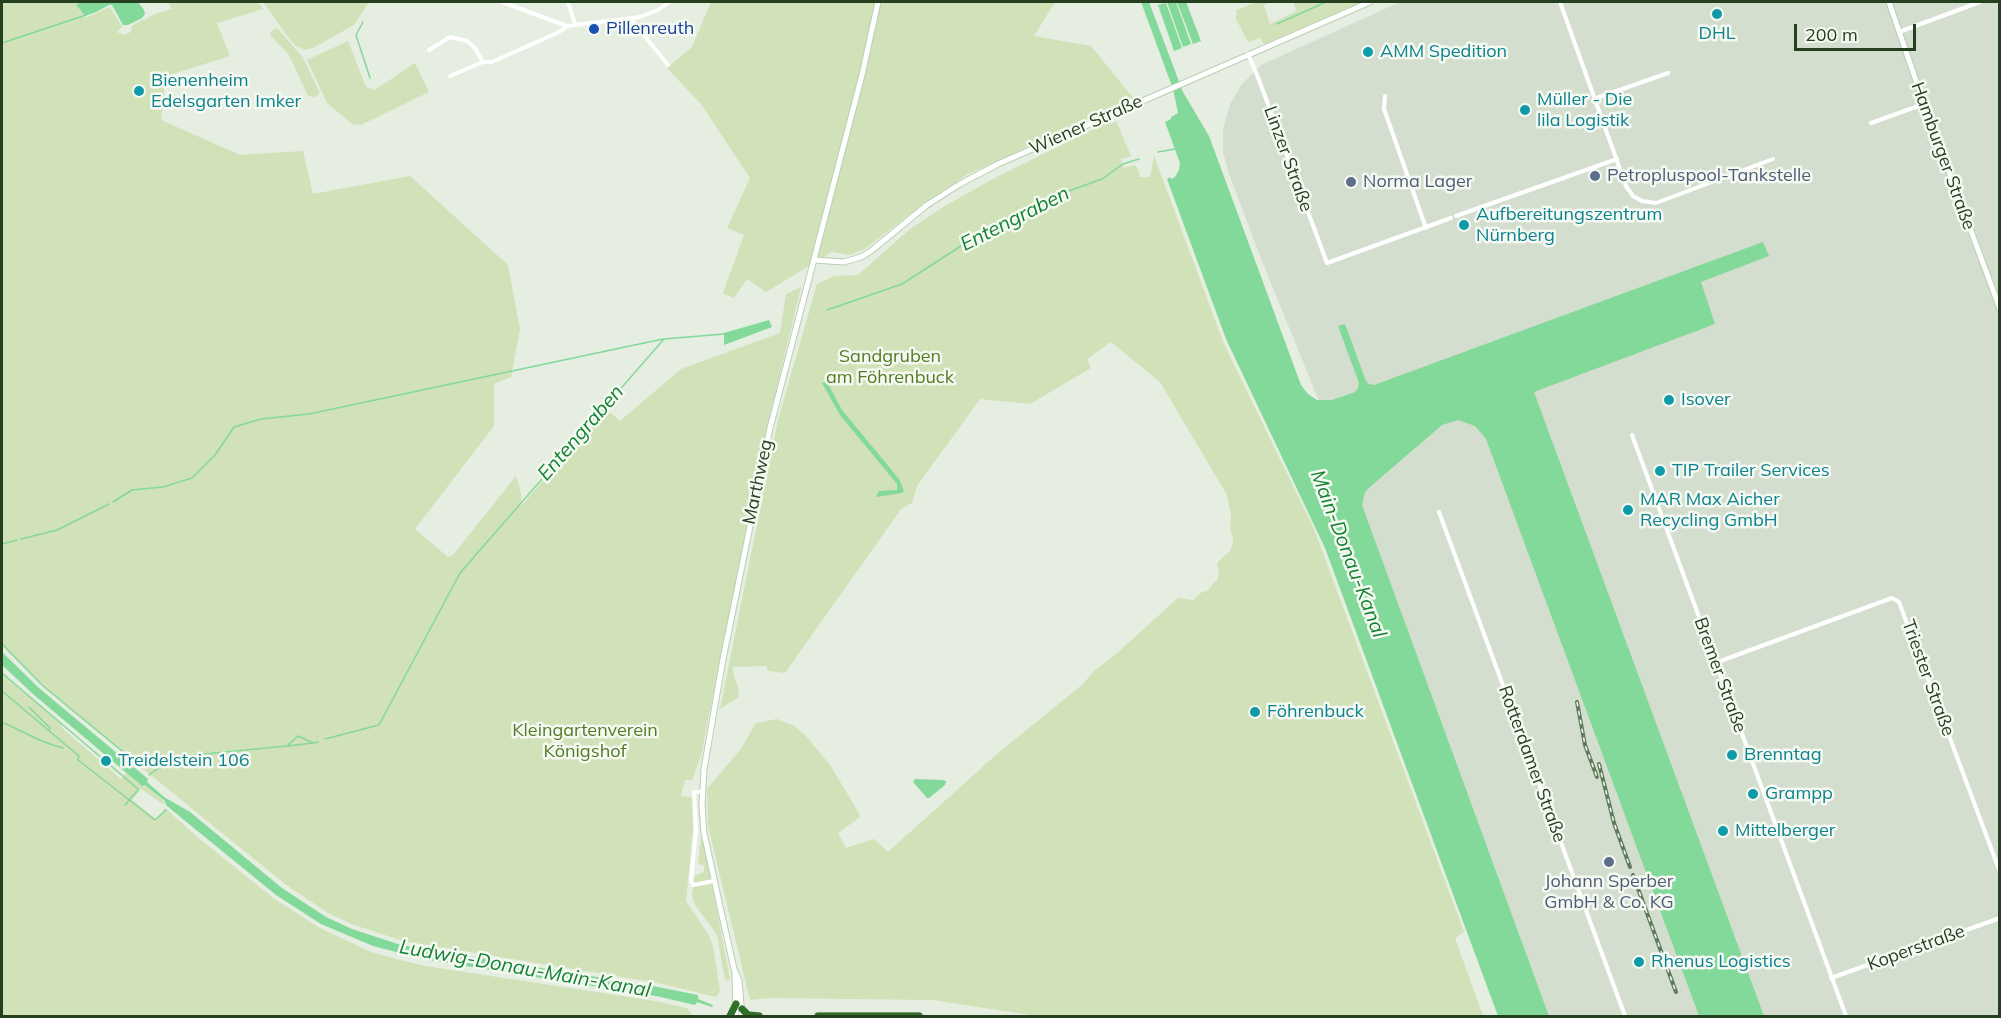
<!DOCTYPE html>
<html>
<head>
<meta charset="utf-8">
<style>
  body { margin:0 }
  #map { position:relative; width:2001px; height:1018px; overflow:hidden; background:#e5eee1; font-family:Mulish,sans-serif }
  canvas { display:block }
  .frame { position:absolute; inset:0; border:3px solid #25401f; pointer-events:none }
  .scale { position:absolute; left:1794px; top:24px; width:122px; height:27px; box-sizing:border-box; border:3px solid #25401f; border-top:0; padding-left:8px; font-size:18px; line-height:21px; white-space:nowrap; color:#25401f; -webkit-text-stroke:4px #f5f9f2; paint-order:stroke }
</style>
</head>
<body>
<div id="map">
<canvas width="2001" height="1018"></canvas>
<div class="frame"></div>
<div class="scale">200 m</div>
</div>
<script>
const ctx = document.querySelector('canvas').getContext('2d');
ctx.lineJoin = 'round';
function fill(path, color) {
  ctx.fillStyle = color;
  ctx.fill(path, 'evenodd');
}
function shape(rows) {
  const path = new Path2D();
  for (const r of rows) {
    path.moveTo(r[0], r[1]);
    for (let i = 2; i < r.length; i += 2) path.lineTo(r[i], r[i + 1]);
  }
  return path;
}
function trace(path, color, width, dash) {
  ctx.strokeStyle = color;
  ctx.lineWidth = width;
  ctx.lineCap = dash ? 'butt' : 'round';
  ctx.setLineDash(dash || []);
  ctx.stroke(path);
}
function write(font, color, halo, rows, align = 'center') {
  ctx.font = font + ' Mulish,sans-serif';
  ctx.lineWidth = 5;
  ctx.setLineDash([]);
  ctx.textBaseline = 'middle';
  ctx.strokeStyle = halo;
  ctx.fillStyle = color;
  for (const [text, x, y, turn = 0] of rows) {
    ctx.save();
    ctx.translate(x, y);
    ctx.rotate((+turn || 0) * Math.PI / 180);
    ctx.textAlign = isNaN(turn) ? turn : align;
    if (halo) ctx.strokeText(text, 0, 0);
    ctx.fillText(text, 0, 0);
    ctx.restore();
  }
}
const built = shape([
  [1400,2,1999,2,1999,1016,1549,1016,1365,514,1262,261,1229,174,1223,152,1223,129,1230,104,1242,84,1261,65]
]);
const green = shape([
  [2,2,80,2,76,5,85,18,110,7,122,27,117,32,123,35,131,32,132,26,139,22,158,13,172,9,168,2,258,2,263,9,217,23,230,56,166,76,161,120,240,155,303,151,313,194,410,176,508,265,520,329,511,377,494,384,494,426,415,529,448,557,453,555,516,476,520,488,522,505,605,408,620,421,681,369,780,333,786,294,801,287,775,395,721,653,701,756,692,780,685,780,681,796,692,797,693,827,686,901,708,934,713,946,720,991,716,997,658,983,403,941,354,925,328,913,285,884,73,712,42,685,2,645],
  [263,2,369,2,354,25,313,48,305,50,296,46,291,41],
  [711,2,1055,2,1034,36,1091,46,1134,99,968,174,924,203,866,248,850,255,832,252,766,292,747,279,734,298,723,293,744,235,727,228,750,178,701,104,667,68,692,47],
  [1256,2,1271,2,1264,5,1270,24,1297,11,1293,2,1362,2,1264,44,1260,38,1248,42,1236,19,1237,10],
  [277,28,302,56,320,93,315,97,308,96,289,55,270,35,271,31],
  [348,41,366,87,375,90,415,63,429,92,361,125,352,124,327,103,307,60],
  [1110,121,1111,124,1116,121,1131,156,1121,159,1123,168,1135,165,1140,174,1138,177,1150,177,1154,156,1224,344,1314,529,1464,932,1455,938,1483,1016,1037,1016,932,1000,769,998,750,1000,708,826,707,789,741,749,756,723,777,719,794,726,805,735,830,765,856,808,860,817,838,833,846,848,874,839,888,852,997,754,1083,684,1094,671,1116,654,1178,598,1193,600,1202,592,1208,591,1214,582,1217,581,1219,574,1217,563,1230,551,1233,544,1233,538,1230,530,1231,515,1227,495,1160,382,1111,342,1087,359,1091,368,1030,404,980,399,917,486,912,503,901,509,785,673,768,671,766,666,733,667,734,677,738,686,739,697,720,709,778,420,817,284,834,276,858,275,910,229,945,206,991,180],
  [2,672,61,724,62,728,121,779,126,773,142,786,145,785,165,802,163,804,141,789,132,800,156,819,165,808,196,836,273,898,320,928,371,952,396,959,425,966,655,1001,687,1008,693,1016,2,1016],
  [701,837,703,837,730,979,725,980,717,935,695,905,692,895,695,876,704,872,704,865,698,864]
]);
const water = shape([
  [80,2,138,2,144,10,145,14,142,18,128,25,123,25,112,5,109,5,96,12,85,16,76,5],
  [1141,2,1149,2,1183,92,1209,136,1301,385,1308,394,1317,400,1332,400,1355,392,1358,388,1359,383,1338,326,1345,324,1366,381,1369,384,1374,385,1763,242,1769,256,1701,282,1715,324,1534,392,1764,1016,1699,1016,1486,439,1475,426,1458,420,1442,425,1371,486,1365,492,1362,505,1549,1016,1498,1016,1325,548,1226,339,1167,179,1170,177,1171,179,1175,177,1179,170,1180,163,1165,122,1171,119,1171,117,1178,113,1173,89],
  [1167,2,1176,2,1191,44,1183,47],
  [1177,2,1186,2,1201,41,1193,44],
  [1166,3,1182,48,1174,51,1158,5],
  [769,320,772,327,724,345,724,333],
  [827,382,842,410,899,479,904,491,902,493,876,497,879,491,897,490,897,484,840,415,822,383],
  [2,652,39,688,148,779,147,782,164,797,190,812,282,888,326,917,352,929,401,945,658,987,698,995,698,999,713,1005,712,1007,697,1002,695,1005,656,996,427,960,373,946,321,924,276,895,184,820,166,805,165,801,145,785,142,786,33,694,2,665],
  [915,779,943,780,946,781,945,785,929,798,927,798,913,782]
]);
const stream = shape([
  [363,22,356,35,370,78],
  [1277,24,1326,2],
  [2,43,86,15],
  [1158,152,1175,149],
  [827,310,902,284,992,226,1052,197,1102,179,1123,164,1139,159],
  [113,502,132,490,163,487,192,478,215,455,234,427,261,419,309,414,663,339],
  [21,539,57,530,109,504],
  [2,544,17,540],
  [2,644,42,685,139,765,152,760,161,765],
  [2,673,138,789],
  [2,691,79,756,78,760,155,820,166,810],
  [29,707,50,728,49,730],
  [4,723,44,742,63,748],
  [325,739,379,725,460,573,664,339,724,334],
  [288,746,313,743],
  [149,775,171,759,184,756,287,746,298,736,313,743,318,742],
  [125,805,138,790]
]);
const street = shape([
  [502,2,567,26,640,17,658,10,669,2],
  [568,2,575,24],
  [1560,2,1626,186,1633,196,1642,201,1656,203,1773,159],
  [631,19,668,65],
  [1899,32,1980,2],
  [429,50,450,37,467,41,475,48,483,62],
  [1248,54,1259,80,1327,263,1451,218],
  [450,76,483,62,492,62,557,33,567,27],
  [1385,96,1384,109,1426,228],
  [1594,99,1668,73],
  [1871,123,1924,104],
  [1456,216,1617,159],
  [1632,435,1846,1016],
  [1439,512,1625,1016],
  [1715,663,1892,598,1899,602,2000,872],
  [702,792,694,792,696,831,691,881,693,885,714,881],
  [1831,978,2000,918]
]);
const secondary = shape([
  [1889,2,1924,104,2000,309],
  [814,260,844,262,861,257,871,251,927,205,960,184,998,164,1370,2],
  [735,974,736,1016],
  [742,1016,739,981,734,969,721,911,704,833,702,805,704,769,723,659,770,428,862,75,878,2]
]);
const highway = shape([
  [742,1009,748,1015,759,1016],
  [730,1016,736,1004],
  [818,1016,919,1016]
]);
const rail = shape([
  [1577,702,1585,745,1597,777],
  [1599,764,1614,823,1630,867],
  [1633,875,1676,992]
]);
const markers = [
  [1717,14,6,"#0f9aa8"],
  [594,29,6,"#1a4fb4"],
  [1368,52,6,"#0f9aa8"],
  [139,91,6,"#0f9aa8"],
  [1525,110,6,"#0f9aa8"],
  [1595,176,6,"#5c6f8a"],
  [1351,182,6,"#5c6f8a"],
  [1464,225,6,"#0f9aa8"],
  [1669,400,6,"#0f9aa8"],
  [1660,471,6,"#0f9aa8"],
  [1628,510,6,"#0f9aa8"],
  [1255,712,6,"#0f9aa8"],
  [1732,755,6,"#0f9aa8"],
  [106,761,6,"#0f9aa8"],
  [1753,794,6,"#0f9aa8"],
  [1723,831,6,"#0f9aa8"],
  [1609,862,6,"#5c6f8a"],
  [1639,962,6,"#0f9aa8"]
];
const transitNames = [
  ["Pillenreuth",606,29]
];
const cultureNames = [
  ["DHL",1717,34,"center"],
  ["AMM Spedition",1380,52],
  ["Bienenheim",151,81],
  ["Edelsgarten Imker",151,102],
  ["Müller - Die",1537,100],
  ["lila Logistik",1537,121],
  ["Aufbereitungszentrum",1476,215],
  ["Nürnberg",1476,236],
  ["Isover",1681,400],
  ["TIP Trailer Services",1672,471],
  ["MAR Max Aicher",1640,500],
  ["Recycling GmbH",1640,521],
  ["Föhrenbuck",1267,712],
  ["Brenntag",1744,755],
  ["Treidelstein 106",118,761],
  ["Grampp",1765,794],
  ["Mittelberger",1735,831],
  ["Rhenus Logistics",1651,962]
];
const streetNames = [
  ["Wiener Straße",1086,125,-24],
  ["Hamburger Straße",1943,156,70],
  ["Linzer Straße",1288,159,70],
  ["Marthweg",758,482,-78],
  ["Bremer Straße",1720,675,70],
  ["Triester Straße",1928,678,70],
  ["Rotterdamer Straße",1532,764,70],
  ["Koperstraße",1916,948,-20]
];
const serviceNames = [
  ["Petropluspool-Tankstelle",1607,176],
  ["Norma Lager",1363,182],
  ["Johann Sperber",1609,882,"center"],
  ["GmbH & Co. KG",1609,903,"center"]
];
const parkNames = [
  ["Sandgruben",890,357],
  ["am Föhrenbuck",890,378],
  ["Kleingartenverein",585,731],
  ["Königshof",585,752]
];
const waterNames = [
  ["Entengraben",1015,219,-27],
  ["Entengraben",581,433,-49],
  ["Main-Donau-Kanal",1348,554,69],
  ["Ludwig-Donau-Main-Kanal",525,969,10]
];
fill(built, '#d4decf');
fill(green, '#d1e1b8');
fill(water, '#83d99a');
trace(stream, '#83d99a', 1.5);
trace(secondary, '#bacfb3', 7);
trace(highway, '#c2cac0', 8);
trace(street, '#fff', 4);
trace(secondary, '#fff', 5);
trace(highway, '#2e7028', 7);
trace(rail, '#5f7c5a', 4);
trace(rail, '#f5f9f2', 1.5, [4.5]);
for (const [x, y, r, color] of markers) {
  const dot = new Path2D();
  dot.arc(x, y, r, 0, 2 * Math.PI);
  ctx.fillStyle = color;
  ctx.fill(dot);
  trace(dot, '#f5f9f2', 2);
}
write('18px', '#164399', '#f5f9f2', transitNames, 'left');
write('18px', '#0d838f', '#f5f9f2', cultureNames, 'left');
write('18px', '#25401f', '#f5f9f2', streetNames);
write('18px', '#4e5e75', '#f5f9f2', serviceNames, 'left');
write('18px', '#517c25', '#f5f9f2', parkNames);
write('italic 20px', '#128332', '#f5f9f2', waterNames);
</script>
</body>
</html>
